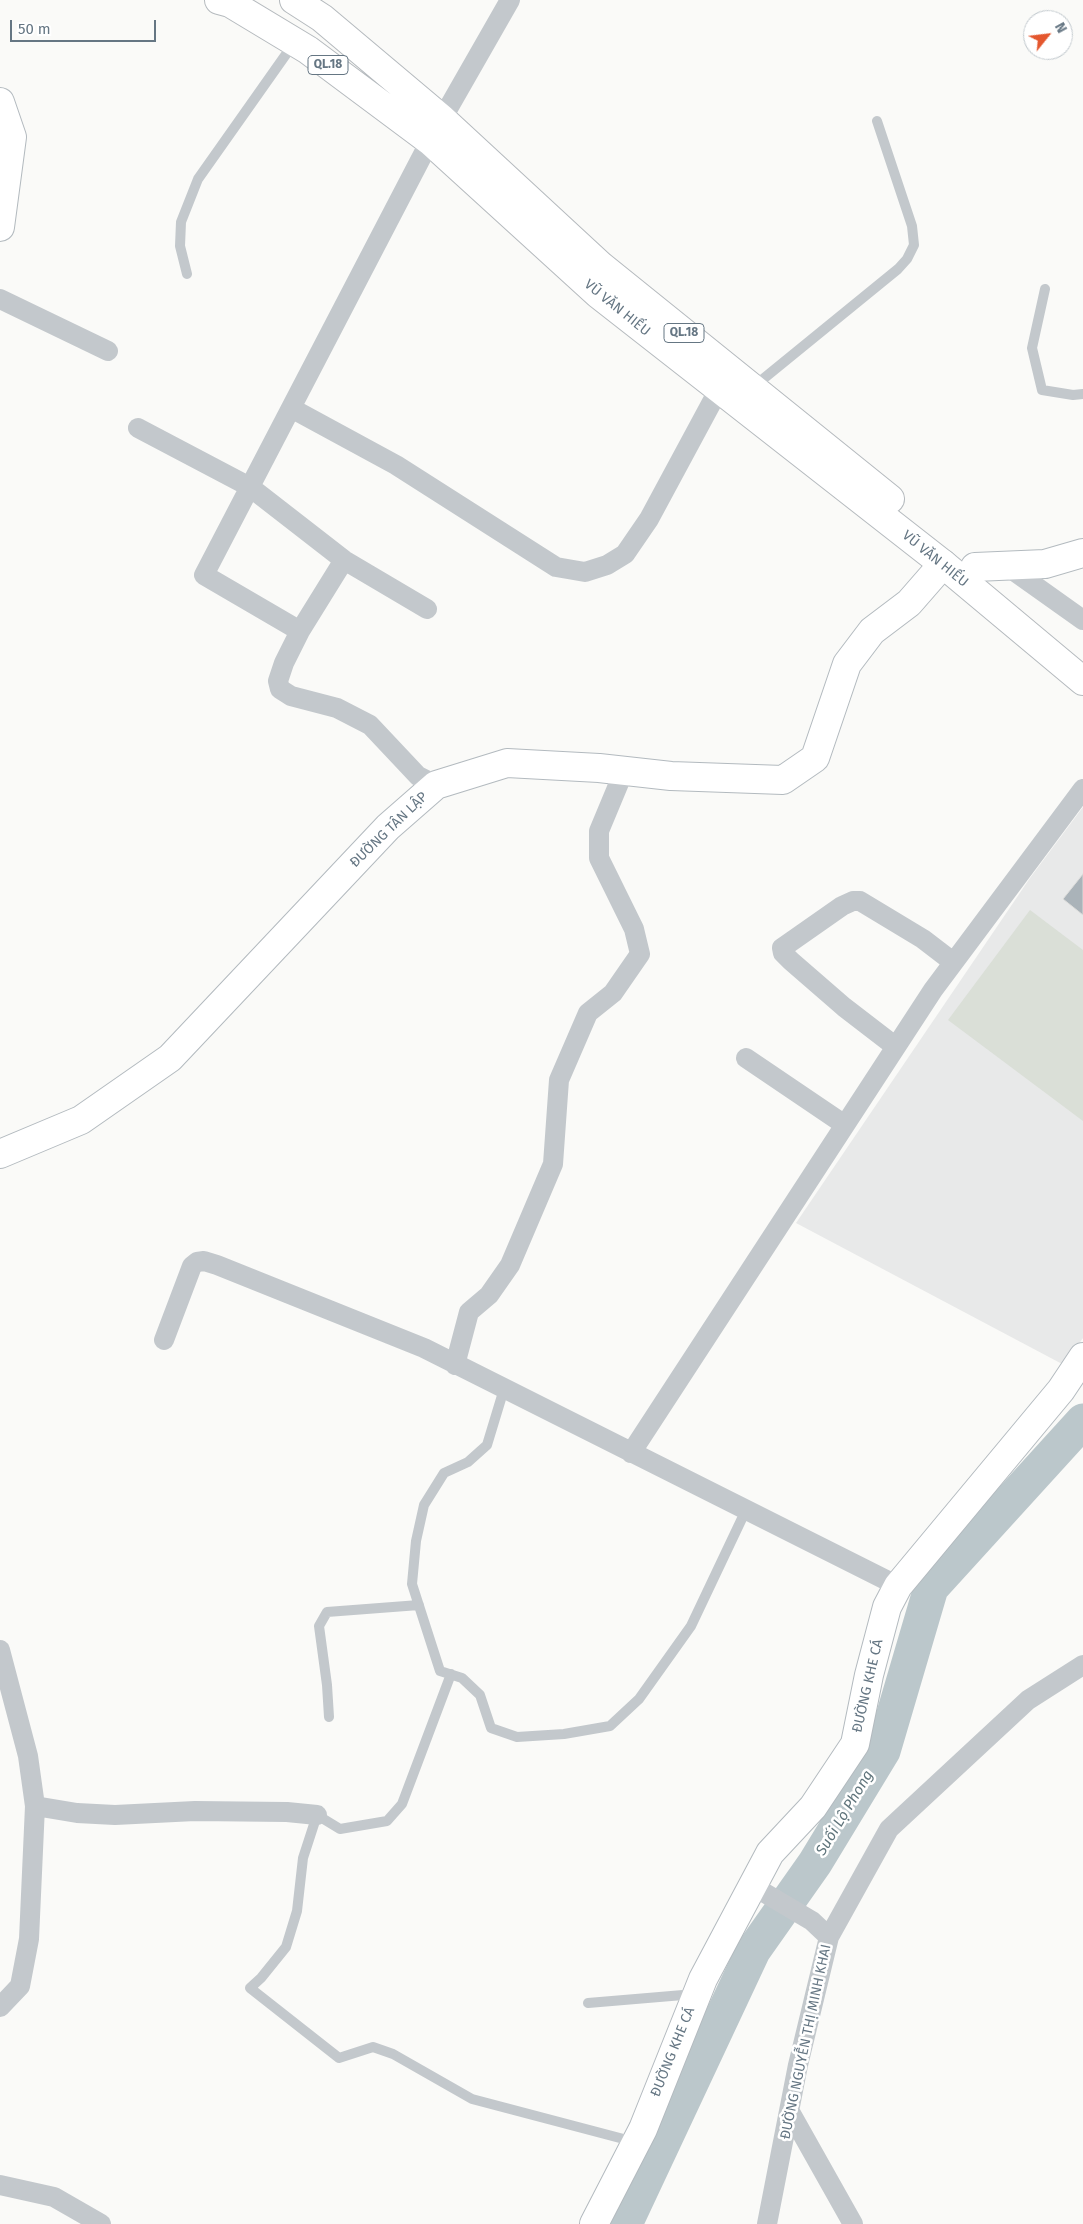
<!DOCTYPE html>
<html>
<head>
<meta charset="utf-8">
<style>
  body { margin:0 }
  #map { position:relative; width:1083px; height:2224px; overflow:hidden; background:#fafaf8; font-family:"Fira Sans",sans-serif }
  canvas { display:block }
  .north { position:absolute; left:1023px; top:10px; width:50px; height:50px; box-sizing:border-box; background:#fff; border:1px solid #c1c8cd; border-radius:50%; rotate:61deg; font-size:14px; font-weight:700; line-height:20px; text-align:center; color:#657683 }
  .north::after { content:''; display:block; margin:auto; width:18px; height:22px; background:#e4572e; clip-path:polygon(50% 0,100% 100%,50% 72%,0 100%) }
  .scale { position:absolute; left:10px; top:20px; width:146px; height:22px; box-sizing:border-box; border:2px solid #657683; border-top:0; padding-left:6px; font-size:15px; line-height:18px; white-space:nowrap; color:#657683; -webkit-text-stroke:4px #fff; paint-order:stroke }
</style>
</head>
<body>
<div id="map">
<canvas width="1083" height="2224"></canvas>
<div class="north">N</div>
<div class="scale">50 m</div>
</div>
<script>
const ctx = document.querySelector('canvas').getContext('2d');
ctx.lineJoin = 'round';
function fill(path, color) {
  ctx.fillStyle = color;
  ctx.fill(path, 'evenodd');
}
function shape(rows) {
  const path = new Path2D();
  for (const r of rows) {
    path.moveTo(r[0], r[1]);
    for (let i = 2; i < r.length; i += 2) path.lineTo(r[i], r[i + 1]);
  }
  return path;
}
function trace(path, color, width, dash) {
  ctx.strokeStyle = color;
  ctx.lineWidth = width;
  ctx.lineCap = dash ? 'butt' : 'round';
  ctx.setLineDash(dash || []);
  ctx.stroke(path);
}
function write(font, color, halo, rows, align = 'center') {
  ctx.font = font + ' "Fira Sans",sans-serif';
  ctx.lineWidth = 5;
  ctx.setLineDash([]);
  ctx.textBaseline = 'middle';
  ctx.strokeStyle = halo;
  ctx.fillStyle = color;
  for (const [text, x, y, turn = 0] of rows) {
    ctx.save();
    ctx.translate(x, y);
    ctx.rotate((+turn || 0) * Math.PI / 180);
    ctx.textAlign = isNaN(turn) ? turn : align;
    if (halo) ctx.strokeText(text, 0, 0);
    ctx.fillText(text, 0, 0);
    ctx.restore();
  }
}
const built = shape([
  [1083,807,1083,1338,1064,1365,796,1223,1030,878]
]);
const green = shape([
  [1030,910,1083,950,1083,1121,948,1020]
]);
const river = shape([
  [625,2224,753,1951,815,1863,883,1751,931,1588,1083,1421]
]);
const building = shape([
  [1083,874,1083,915,1063,899,1083,874]
]);
const lane = shape([
  [187,274,180,246,181,222,198,179,294,43],
  [1045,289,1032,348,1042,390,1073,395,1083,394],
  [752,388,898,269,907,259,914,245,912,226,877,121],
  [504,1389,487,1445,468,1462,444,1473,424,1505,416,1541,412,1584,440,1671,462,1678,480,1695,491,1728,517,1737,564,1734,610,1726,639,1699,691,1626,746,1510],
  [451,1674,402,1804,387,1821,340,1829,317,1815,303,1858,297,1911,286,1947,261,1978,250,1988,339,2058,373,2047,393,2054,472,2099,635,2142],
  [329,1717,327,1685,319,1626,327,1612,419,1605],
  [588,2003,695,1994]
]);
const street = shape([
  [442,119,510,0],
  [0,299,108,351],
  [291,408,396,465,556,567,585,572,607,565,625,554,649,519,719,389],
  [138,428,250,487,344,560,427,609],
  [344,560,300,631,284,663,278,681,280,689,291,696,337,708,370,725,418,776,436,785],
  [1007,566,1083,620],
  [300,631,204,575,430,141],
  [896,1047,844,1007,791,961,783,953,782,948,842,906,853,901,860,901,923,939,953,962],
  [746,1058,845,1125],
  [164,1340,192,1266,197,1262,204,1261,217,1265,424,1348,898,1586],
  [455,1365,469,1312,489,1295,510,1265,553,1164,559,1080,588,1013,613,993,640,954,634,929,599,858,599,831,624,771],
  [631,1453,933,990,1083,789],
  [0,1650,28,1756,35,1806,29,1939,20,1986,0,2007],
  [35,1806,77,1813,115,1815,195,1811,287,1812,317,1815],
  [753,1886,812,1921,829,1937],
  [790,2112,853,2224],
  [0,2185,54,2197,101,2224],
  [767,2224,798,2065,829,1937,889,1829,1028,1700,1083,1665]
]);
const secondary = shape([
  [0,102,12,137,0,227],
  [975,567,1045,564,1083,553],
  [0,1154,81,1120,170,1058,388,827,436,785,507,763,599,768,671,776,783,780,815,758,847,664,872,631,909,603,943,564],
  [594,2224,643,2129,703,1979,770,1853,813,1807,855,1744,869,1675,887,1607,898,1586,1061,1390,1083,1357]
]);
const primary = shape([
  [219,0,230,3,308,50,430,141,598,294,943,564,1083,681],
  [294,0,322,18,442,119,601,266,890,499]
]);
const shields = [
  [328,65,40],
  [684,333,40]
];
const shieldNames = [
  ["QL.18",328,65],
  ["QL.18",684,333]
];
const streetNames = [
  ["VŨ VĂN HIẾU",617,308,39],
  ["VŨ VĂN HIẾU",935,559,39],
  ["ĐƯỜNG TÂN LẬP",389,830,-44],
  ["ĐƯỜNG KHE CÁ",868,1686,-77],
  ["ĐƯỜNG NGUYỄN THỊ MINH KHAI",806,2042,-78],
  ["ĐƯỜNG KHE CÁ",673,2052,-68]
];
const waterNames = [
  ["Suối Lộ Phong",845,1813,-59]
];
fill(built, '#e8e9e9');
fill(green, '#dadfd7');
trace(river, '#bbc7cb', 35);
fill(building, '#aab3b9');
trace(building, '#dcdcda', 1);
trace(secondary, '#b3babf', 30);
trace(primary, '#b5babe', 30);
trace(lane, '#c3c8cc', 10);
trace(street, '#c3c8cc', 20);
trace(secondary, '#fff', 28);
trace(primary, '#fff', 28);
for (const [x, y, w] of shields) {
  const box = new Path2D();
  box.roundRect(x - w / 2, y - 9.5, w, 19, 4);
  ctx.fillStyle = '#fff';
  ctx.fill(box);
  trace(box, '#657683', 1);
}
write('bold 12px', '#657683', null, shieldNames);
write('14px', '#657683', '#fff', streetNames);
write('italic 15px', '#60757c', '#fff', waterNames);
</script>
</body>
</html>
